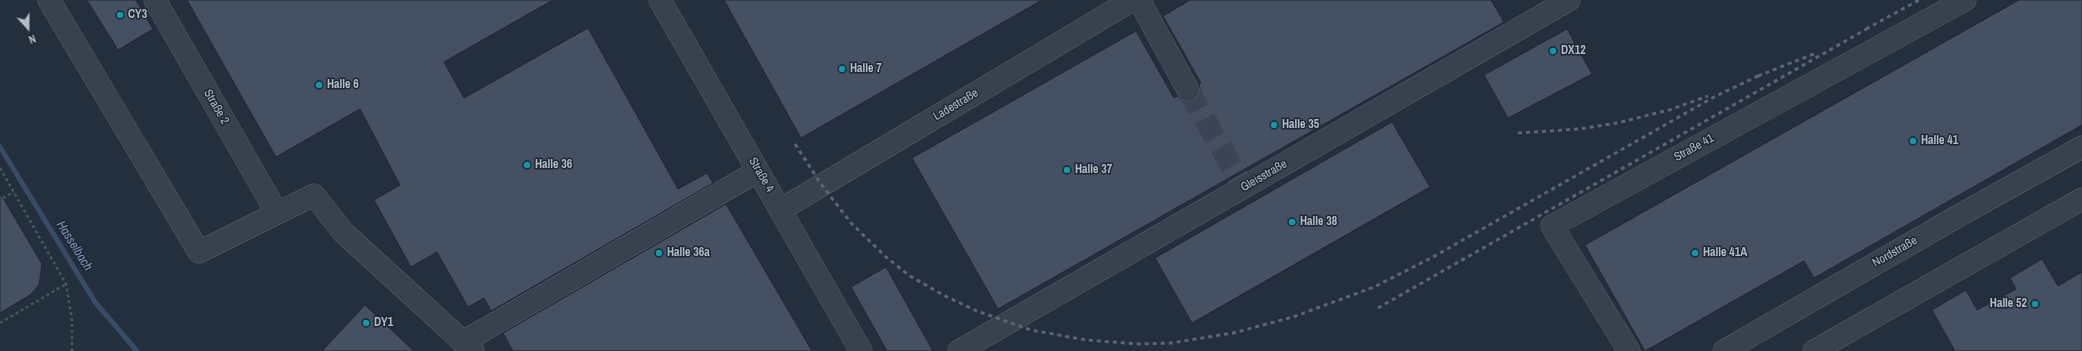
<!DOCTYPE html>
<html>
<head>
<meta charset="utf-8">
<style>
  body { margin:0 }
  #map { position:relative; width:2082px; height:351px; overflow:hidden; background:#242f3e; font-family:"Archivo Narrow",sans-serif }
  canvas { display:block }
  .north { position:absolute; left:8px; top:8px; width:40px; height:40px; -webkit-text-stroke:3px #1d2633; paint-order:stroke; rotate:159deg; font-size:11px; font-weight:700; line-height:16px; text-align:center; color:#b4bcc9 }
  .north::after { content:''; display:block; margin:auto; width:14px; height:18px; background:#b4bcc9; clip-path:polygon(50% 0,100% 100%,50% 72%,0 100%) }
</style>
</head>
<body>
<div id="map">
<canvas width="2082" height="351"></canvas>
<div class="north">N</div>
</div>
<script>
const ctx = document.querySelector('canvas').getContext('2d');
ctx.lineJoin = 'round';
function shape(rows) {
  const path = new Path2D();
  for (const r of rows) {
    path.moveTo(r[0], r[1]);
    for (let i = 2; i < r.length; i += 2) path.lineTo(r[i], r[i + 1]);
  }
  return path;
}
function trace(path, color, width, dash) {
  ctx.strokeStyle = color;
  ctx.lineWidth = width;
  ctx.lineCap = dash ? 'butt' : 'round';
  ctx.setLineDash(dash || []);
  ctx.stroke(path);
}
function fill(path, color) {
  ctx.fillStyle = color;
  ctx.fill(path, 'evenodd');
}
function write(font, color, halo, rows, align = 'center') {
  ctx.font = font + ' "Archivo Narrow",sans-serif';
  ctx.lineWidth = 3;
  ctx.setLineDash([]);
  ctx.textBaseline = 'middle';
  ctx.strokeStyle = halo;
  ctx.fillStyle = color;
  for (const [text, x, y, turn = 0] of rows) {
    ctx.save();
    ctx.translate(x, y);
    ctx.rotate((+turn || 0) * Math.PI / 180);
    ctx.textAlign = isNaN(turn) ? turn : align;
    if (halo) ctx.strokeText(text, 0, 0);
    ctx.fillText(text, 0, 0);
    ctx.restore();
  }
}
const stream = shape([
  [0,147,95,302,137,351]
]);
const building = shape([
  [87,0,136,0,153,29,118,50,87,0],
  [187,0,553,0,444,62,464,98,588,28,678,189,707,173,713,183,491,311,484,298,468,307,437,252,411,267,374,200,400,185,360,109,276,157,187,0],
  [724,0,1042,0,801,138,724,0],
  [1190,0,1491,0,1504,22,998,309,912,158,1136,31,1174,98,1177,96,1181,100,1187,102,1194,101,1199,96,1200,90,1199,84,1201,83,1163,16,1190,0],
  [2019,0,2082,0,2082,125,1814,278,1804,261,1645,351,1585,245,2019,0],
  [1567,29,1592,74,1508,118,1484,75,1567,29],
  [1392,122,1430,187,1192,323,1155,258,1392,122],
  [0,193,42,264,39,285,30,295,0,313,0,193],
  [726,204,812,351,513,351,503,333,726,204],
  [2042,259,2058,286,2082,272,2082,351,1955,351,1932,310,1966,290,1977,310,2016,289,2010,278,2042,259],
  [886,267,933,351,887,351,851,287,886,267],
  [365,305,414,351,322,351,365,305]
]);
const minorTunnel = shape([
  [1188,90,1244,188]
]);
const path = shape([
  [0,168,66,284,72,320,72,351],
  [3,198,14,192],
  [0,323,66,284]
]);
const minor = shape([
  [49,0,199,252,314,195,343,232,473,351],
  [155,0,277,213],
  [660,0,861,351],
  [1139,0,1188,90],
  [780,210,1132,0],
  [463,342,758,171],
  [959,351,1569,0],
  [1629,351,1552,226,1965,0],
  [1724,351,1960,215,2082,147],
  [1814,351,2082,199]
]);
const rail = shape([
  [1866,29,1919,0],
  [1758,76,1816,53],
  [1518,133,1579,129,1617,123,1669,110,1708,96],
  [795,144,821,184,851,223,886,257,910,276,943,295,977,311,1031,330,1086,340,1139,344,1171,343,1233,333,1293,317,1374,287,1433,257,1714,97,1762,74],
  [1378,308,1870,27]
]);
const markers = [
  [120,15,4,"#0f9aa8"],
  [1553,51,4,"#0f9aa8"],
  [842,69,4,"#0f9aa8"],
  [319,85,4,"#0f9aa8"],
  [1274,125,4,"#0f9aa8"],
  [1913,141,4,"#0f9aa8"],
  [527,165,4,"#0f9aa8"],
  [1067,170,4,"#0f9aa8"],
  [1292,222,4,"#0f9aa8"],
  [659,253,4,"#0f9aa8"],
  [1695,253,4,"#0f9aa8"],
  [2035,304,4,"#0f9aa8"],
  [366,323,4,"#0f9aa8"]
];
const poiNames = [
  ["CY3",128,15],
  ["DX12",1561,51],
  ["Halle 7",850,69],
  ["Halle 6",327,85],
  ["Halle 35",1282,125],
  ["Halle 41",1921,141],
  ["Halle 36",535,165],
  ["Halle 37",1075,170],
  ["Halle 38",1300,222],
  ["Halle 36a",667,253],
  ["Halle 41A",1703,253],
  ["Halle 52",2027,304,"right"],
  ["DY1",374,323]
];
const streetNames = [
  ["Ladestraße",956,105,-31],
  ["Straße 2",216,107,60],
  ["Straße 41",1694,148,-29],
  ["Straße 4",761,175,60],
  ["Gleisstraße",1264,176,-30],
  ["Nordstraße",1895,252,-30]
];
const waterNames = [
  ["Hasselbach",74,246,58]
];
trace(stream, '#394c67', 5);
fill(building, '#455162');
trace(building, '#1f2835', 1);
trace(minorTunnel, '#3a4453', 22, [22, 11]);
trace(minor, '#565f6c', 23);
trace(path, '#44595c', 2.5, [3, 3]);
trace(minor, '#38414e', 22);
trace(rail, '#5a6575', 3, [4, 4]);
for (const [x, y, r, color] of markers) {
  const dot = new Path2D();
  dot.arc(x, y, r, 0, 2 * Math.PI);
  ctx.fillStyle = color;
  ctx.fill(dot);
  trace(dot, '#1d2633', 1.5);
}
write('bold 12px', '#b4bcc9', '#1d2633', poiNames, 'left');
write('12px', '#b4bcc9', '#1d2633', streetNames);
write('italic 13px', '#7c92b1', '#1d2633', waterNames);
</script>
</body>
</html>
